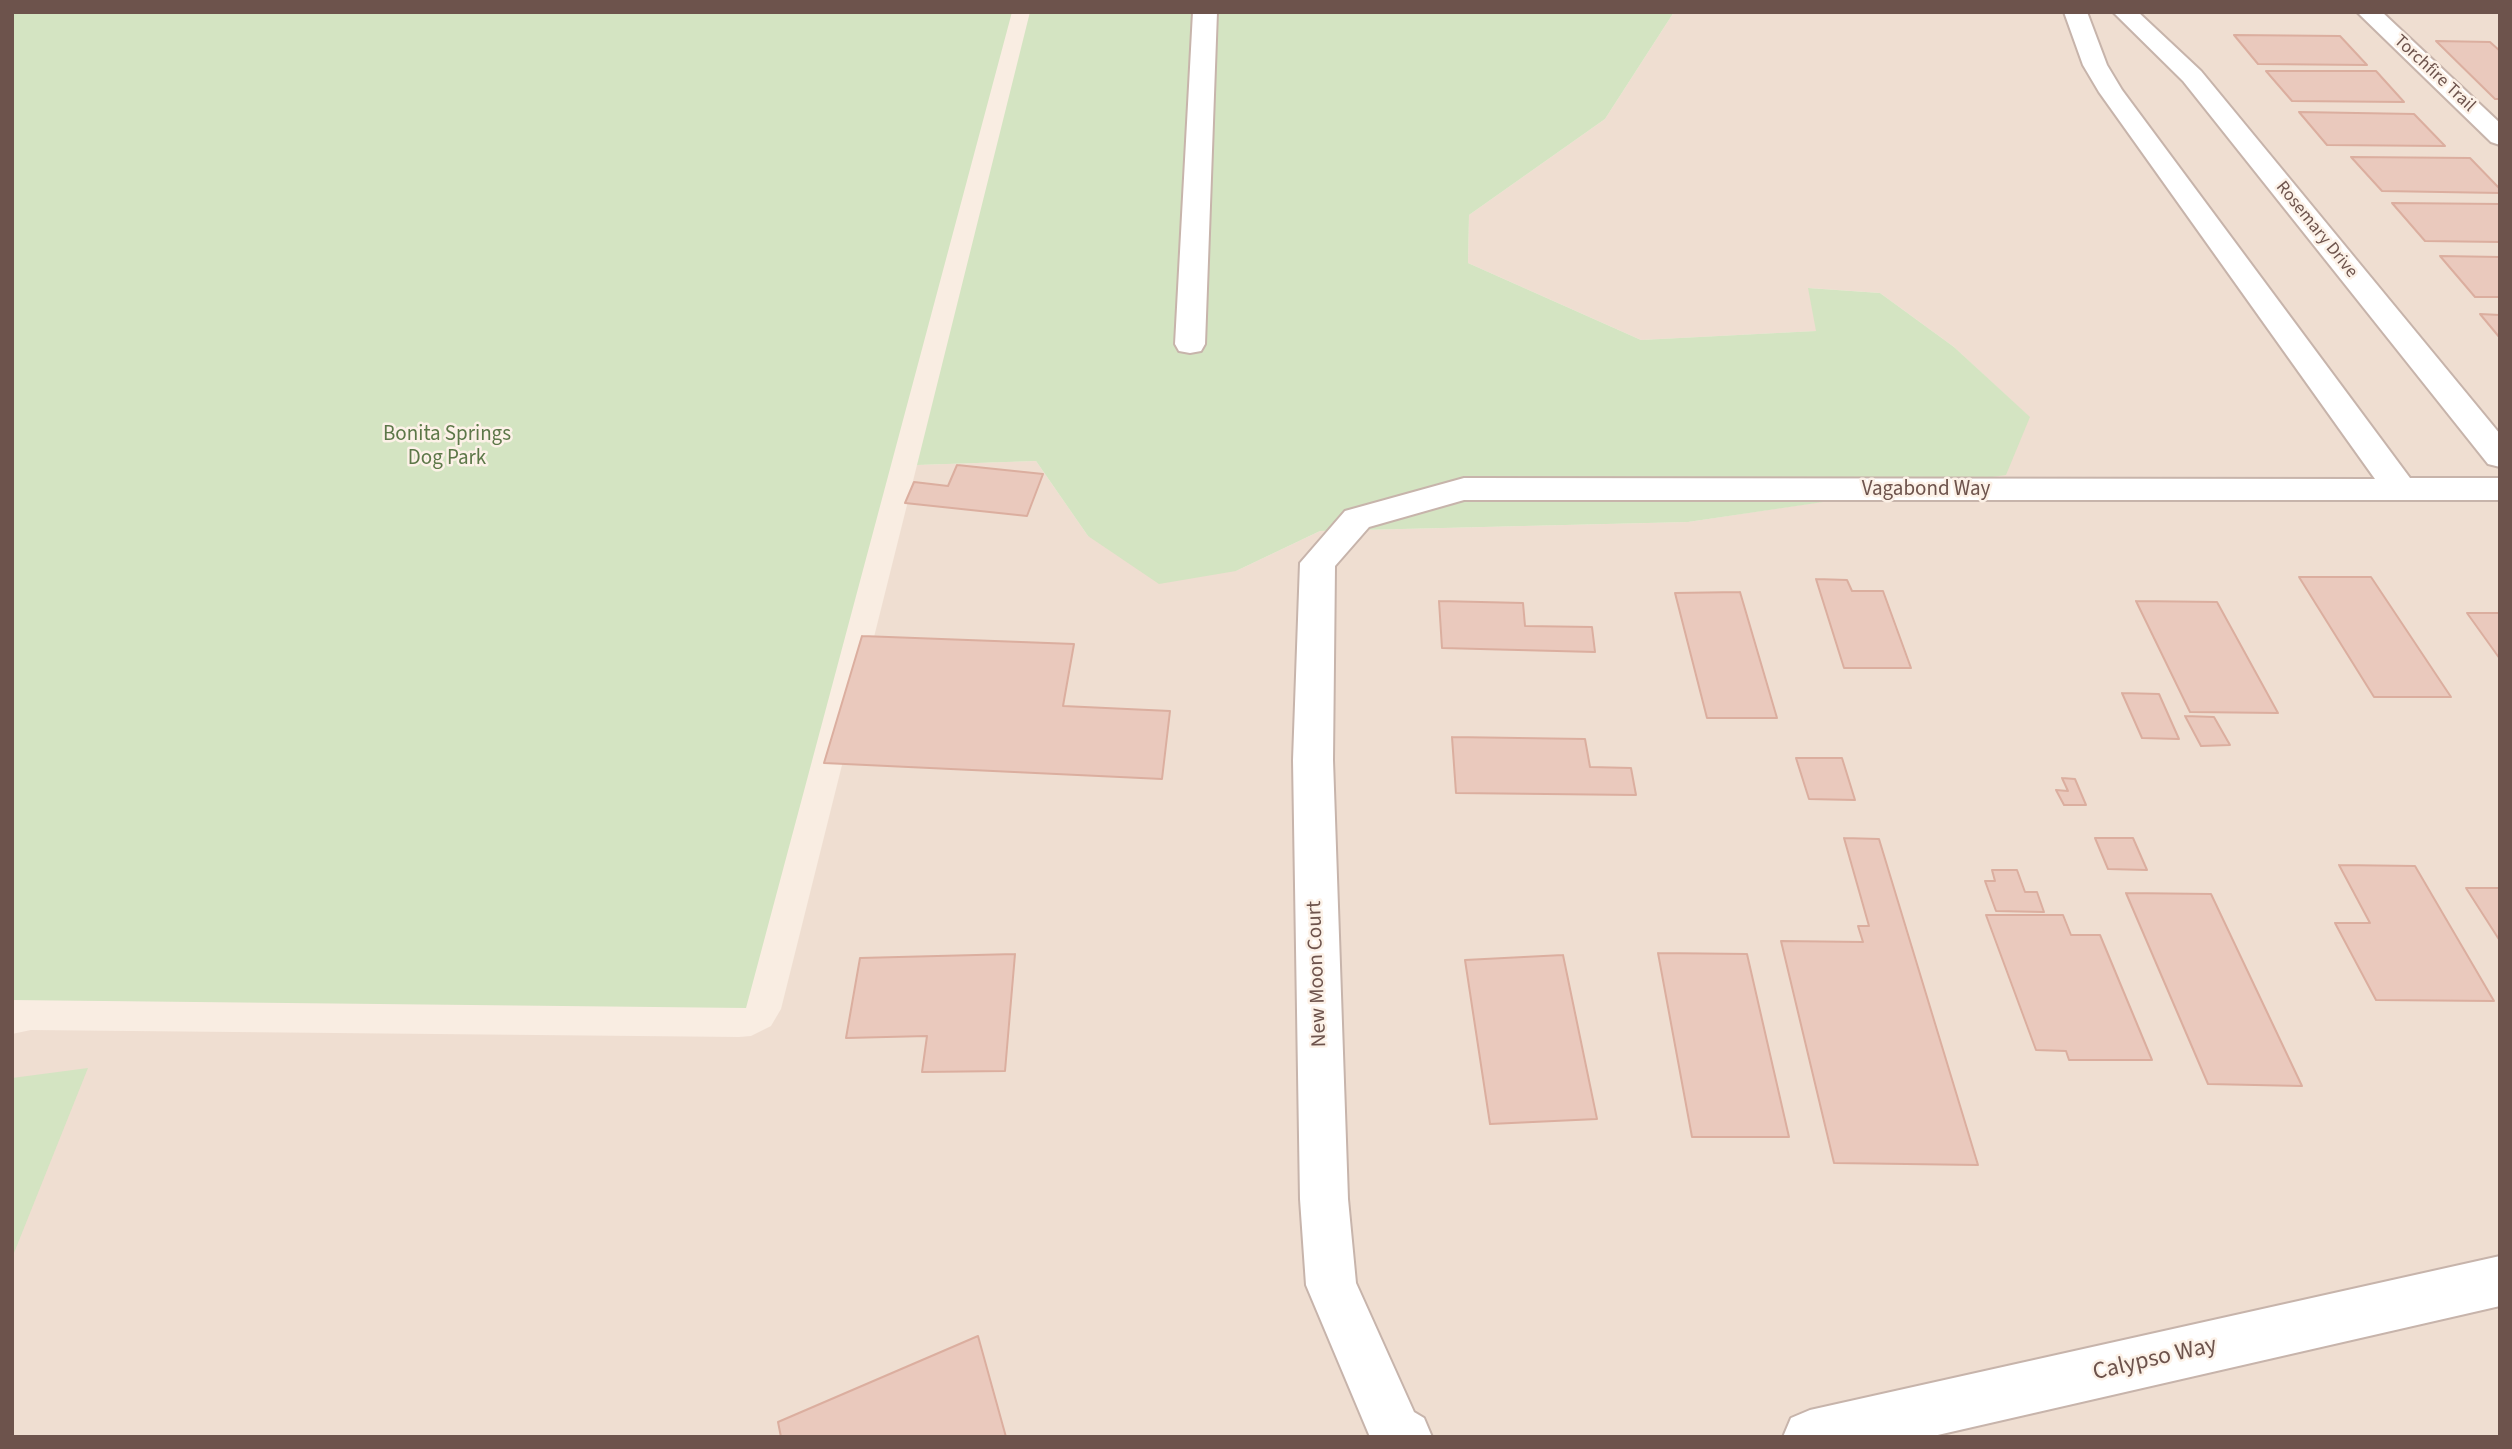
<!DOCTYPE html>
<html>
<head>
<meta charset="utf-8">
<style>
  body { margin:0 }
  #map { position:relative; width:2512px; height:1449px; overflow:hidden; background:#f9ede2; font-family:"Source Sans 3",sans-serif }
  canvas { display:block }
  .frame { position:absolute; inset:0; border:14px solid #6d534c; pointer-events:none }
</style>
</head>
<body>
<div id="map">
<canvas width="2512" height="1449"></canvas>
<div class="frame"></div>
</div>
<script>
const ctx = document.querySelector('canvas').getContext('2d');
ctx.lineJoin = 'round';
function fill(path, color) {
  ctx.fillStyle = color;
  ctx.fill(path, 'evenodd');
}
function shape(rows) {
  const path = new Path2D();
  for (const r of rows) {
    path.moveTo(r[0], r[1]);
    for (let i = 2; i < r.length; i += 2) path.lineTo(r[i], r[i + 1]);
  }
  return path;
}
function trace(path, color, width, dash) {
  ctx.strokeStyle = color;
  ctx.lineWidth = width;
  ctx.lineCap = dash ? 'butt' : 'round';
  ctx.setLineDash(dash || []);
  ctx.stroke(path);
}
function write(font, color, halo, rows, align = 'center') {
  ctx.font = font + ' "Source Sans 3",sans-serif';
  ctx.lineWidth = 5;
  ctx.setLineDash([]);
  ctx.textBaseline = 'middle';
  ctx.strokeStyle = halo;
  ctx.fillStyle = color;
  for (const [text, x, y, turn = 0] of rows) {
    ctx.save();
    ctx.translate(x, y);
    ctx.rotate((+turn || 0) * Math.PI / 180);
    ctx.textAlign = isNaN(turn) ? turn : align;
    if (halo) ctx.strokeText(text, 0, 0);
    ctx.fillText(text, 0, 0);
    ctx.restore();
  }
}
const residential = shape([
  [1674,12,2500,12,2500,1437,12,1437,12,1034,31,1030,739,1037,751,1036,771,1026,781,1009,917,465,1036,461,1088,536,1236,571,1320,531,1688,522,2005,474,2029,417,1954,347,1880,293,1809,288,1817,331,1641,340,1468,263,1469,215,1605,119]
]);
const green = shape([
  [12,12,1012,12,746,1008,12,1000],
  [1030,12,1674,12,1605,119,1469,215,1468,263,1641,340,1816,331,1808,288,1880,293,1954,347,2030,417,2006,475,1688,522,1320,531,1236,571,1159,584,1088,536,1036,461,917,465],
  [88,1068,12,1258,12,1078]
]);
const building = shape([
  [2234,35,2340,36,2367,65,2258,64,2234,35],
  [2436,41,2490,42,2500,51,2500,99,2495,99,2436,41],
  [2266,71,2376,71,2404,102,2292,101,2266,71],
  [2299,112,2414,114,2445,146,2327,145,2299,112],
  [2351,157,2470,158,2500,189,2500,193,2382,191,2351,157],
  [2392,203,2500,204,2500,242,2425,241,2392,203],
  [2440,256,2500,257,2500,297,2475,297,2440,256],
  [2480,314,2500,315,2500,338,2480,314],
  [957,465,1043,474,1027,516,905,503,914,482,948,486,957,465],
  [2299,577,2371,577,2451,697,2374,697,2299,577],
  [1816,579,1847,580,1852,591,1883,591,1911,668,1844,668,1816,579],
  [1740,592,1777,718,1707,718,1675,593,1740,592],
  [1439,601,1523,603,1525,626,1592,627,1595,652,1442,648,1439,601],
  [2136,601,2217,602,2278,713,2190,712,2136,601],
  [2467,613,2500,613,2500,659,2467,613],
  [862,636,1074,644,1063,706,1170,711,1162,779,824,763,862,636],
  [2122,693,2159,694,2179,739,2142,738,2122,693],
  [2185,716,2214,717,2230,745,2201,746,2185,716],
  [1452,737,1585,739,1590,767,1631,768,1636,795,1456,793,1452,737],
  [1796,758,1842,758,1855,800,1809,799,1796,758],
  [2062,778,2075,779,2086,805,2064,805,2056,790,2068,791,2062,778],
  [1844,838,1879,839,1978,1165,1834,1163,1781,941,1863,942,1858,926,1869,926,1844,838],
  [2095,838,2133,838,2147,870,2108,869,2095,838],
  [2339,865,2415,866,2494,1001,2376,1000,2335,923,2370,923,2339,865],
  [1992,870,2017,870,2025,892,2037,892,2044,912,1996,911,1985,881,1995,881,1992,870],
  [2466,888,2500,888,2500,941,2466,888],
  [2126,893,2211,894,2302,1086,2208,1084,2126,893],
  [1986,915,2063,915,2071,935,2100,935,2152,1060,2069,1060,2066,1051,2036,1050,1986,915],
  [1658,953,1747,954,1789,1137,1692,1137,1658,953],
  [1015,954,1005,1071,922,1072,927,1036,846,1038,860,958,1015,954],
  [1563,955,1597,1119,1490,1124,1465,960,1563,955],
  [978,1336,1006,1437,781,1437,778,1422,978,1336]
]);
const street = shape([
  [1193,12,1217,12,1205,344,1201,351,1190,353,1179,351,1175,344,1193,12],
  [2064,12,2087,12,2107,65,2122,90,2410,478,2500,478,2500,500,1464,500,1369,527,1335,566,1333,760,1348,1199,1356,1283,1414,1412,1424,1418,1432,1437,1370,1437,1306,1285,1300,1199,1293,760,1300,563,1345,511,1464,478,2375,479,2099,92,2083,65,2064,12],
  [2113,12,2138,12,2201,71,2500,434,2500,467,2488,464,2183,81,2113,12],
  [2357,12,2382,12,2500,123,2500,145,2491,142,2357,12],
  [2500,1256,2500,1306,1929,1437,1783,1437,1791,1418,1810,1410,2500,1256]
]);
const farStreetnames = [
  ["Torchfire Trail",2434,74,43],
  ["Rosemary Drive",2316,230,51]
];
const parkNames = [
  ["Bonita Springs",447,435],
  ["Dog Park",447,459]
];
const streetNames = [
  ["Vagabond Way",1926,490],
  ["New Moon Court",1318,974,-92]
];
const nearStreetnames = [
  ["Calypso Way",2155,1360,-13]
];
fill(residential, '#efded1');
fill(green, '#d4e4c2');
fill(building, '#eac9bd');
trace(building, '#dbae9f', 2);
trace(street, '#c7b4ab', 4);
fill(street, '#fff');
write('18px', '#6d534c', '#fcf1e7', farStreetnames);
write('21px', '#5c7748', '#fcf1e7', parkNames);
write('21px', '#6d534c', '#fcf1e7', streetNames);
write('24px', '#6d534c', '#fcf1e7', nearStreetnames);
</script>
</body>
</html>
